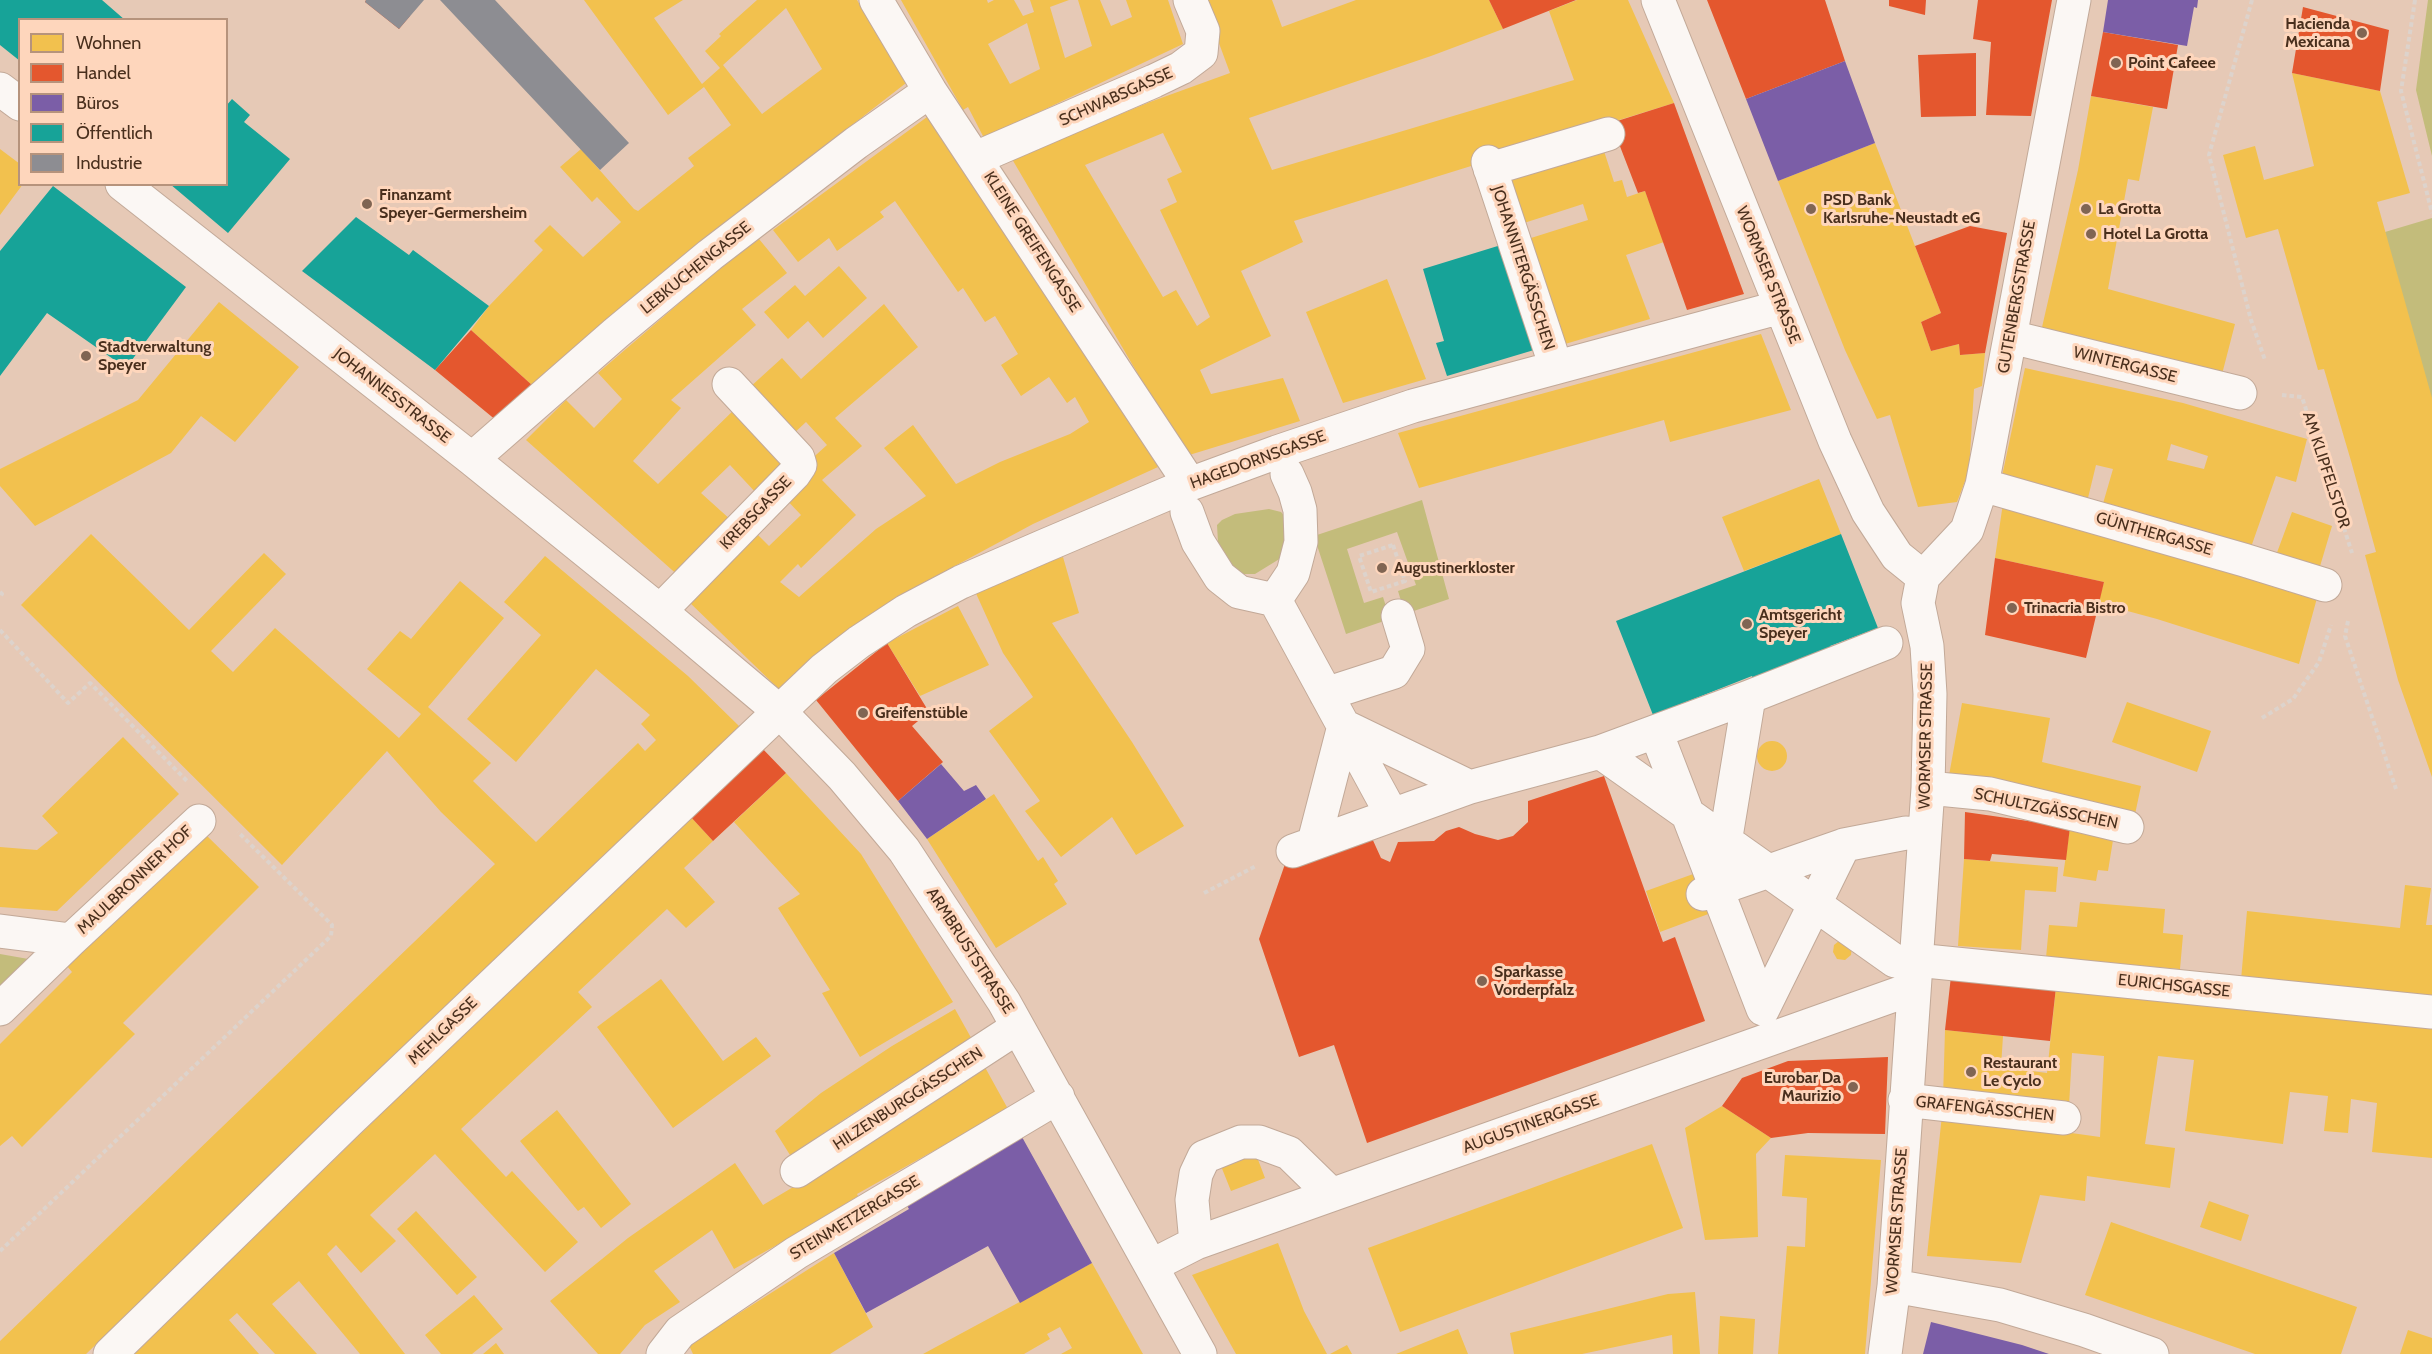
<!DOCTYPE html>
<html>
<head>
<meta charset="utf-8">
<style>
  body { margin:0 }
  #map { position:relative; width:2432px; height:1354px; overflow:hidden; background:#e6c9b6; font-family:Cabin,sans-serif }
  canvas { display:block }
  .legend { position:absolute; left:18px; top:18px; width:210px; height:168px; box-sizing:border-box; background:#fed6bc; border:2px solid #b6937c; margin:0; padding:8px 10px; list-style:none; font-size:18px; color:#492f1d }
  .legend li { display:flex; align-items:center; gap:12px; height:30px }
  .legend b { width:30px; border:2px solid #b6937c }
</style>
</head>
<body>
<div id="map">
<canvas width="2432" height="1354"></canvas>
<ul class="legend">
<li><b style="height:16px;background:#f2c14e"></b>Wohnen</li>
<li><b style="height:16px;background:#e4572e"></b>Handel</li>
<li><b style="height:16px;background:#7b5ea7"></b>Büros</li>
<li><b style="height:16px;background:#17a398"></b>Öffentlich</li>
<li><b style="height:16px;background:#8d8d92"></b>Industrie</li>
</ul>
</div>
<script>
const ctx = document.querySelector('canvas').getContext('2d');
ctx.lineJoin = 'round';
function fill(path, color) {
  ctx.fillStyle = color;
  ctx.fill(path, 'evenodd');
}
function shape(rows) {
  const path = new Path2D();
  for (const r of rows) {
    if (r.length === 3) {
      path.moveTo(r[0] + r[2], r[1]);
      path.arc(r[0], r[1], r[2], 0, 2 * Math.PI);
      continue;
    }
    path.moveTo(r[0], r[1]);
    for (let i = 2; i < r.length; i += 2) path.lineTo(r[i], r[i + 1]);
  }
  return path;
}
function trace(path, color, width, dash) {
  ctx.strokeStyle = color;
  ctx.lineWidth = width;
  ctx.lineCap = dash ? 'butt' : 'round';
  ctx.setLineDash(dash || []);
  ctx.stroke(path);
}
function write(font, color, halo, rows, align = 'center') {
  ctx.font = font + ' Cabin,sans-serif';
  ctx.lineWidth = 6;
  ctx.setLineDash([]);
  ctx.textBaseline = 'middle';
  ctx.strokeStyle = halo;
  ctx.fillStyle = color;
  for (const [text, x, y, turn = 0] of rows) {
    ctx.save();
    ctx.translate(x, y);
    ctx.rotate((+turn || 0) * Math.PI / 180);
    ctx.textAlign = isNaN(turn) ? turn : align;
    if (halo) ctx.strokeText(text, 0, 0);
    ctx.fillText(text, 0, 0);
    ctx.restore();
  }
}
const green = shape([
  [2428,0,2432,0,2432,156,2416,90],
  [2432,218,2432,455,2385,232],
  [1422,500,1449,599,1405,614,1398,591,1416,585,1397,532,1347,549,1364,603,1383,597,1390,619,1346,634,1314,536],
  [1269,509,1281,512,1288,520,1290,530,1281,558,1255,574,1236,574,1226,565,1218,542,1217,525,1222,520,1235,514],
  [0,954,34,960,0,992]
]);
const homes = shape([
  [584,0,683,0,654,18,702,84,720,68,705,51,721,36,719,34,757,0,857,0,906,83,734,217,533,386,471,330,489,306,543,250,534,241,550,225,583,257,621,222,597,197,592,202,560,167,581,149,634,209,638,211,694,166,688,158,731,125,704,87,668,115],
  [786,8,822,69,762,114,723,65],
  [901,0,987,0,988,3,994,0,1014,0,1023,16,1034,12,1030,0,1069,0,1050,7,1065,58,1092,46,1078,0,1100,0,1111,26,1132,17,1126,0,1168,0,1183,44,984,138,968,107,963,110],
  [1027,23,1040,69,1010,84,988,44],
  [1203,0,1272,0,1282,27,1356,0,1489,0,1503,29,1431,56,1249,118,1272,170,1574,80,1549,11,1577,0,1628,0,1674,103,1294,221,1303,242,1241,271,1271,336,1200,370,1211,394,1283,378,1300,421,1186,456,1012,159,1150,102,1230,73],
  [1163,133,1182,172,1167,179,1177,202,1160,210,1210,317,1197,326,1176,290,1163,297,1085,165],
  [2292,73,2380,91,2410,193,2377,202,2432,398,2432,777,2398,680,2365,555,2376,552,2351,461,2324,369,2318,370,2278,229,2246,238,2223,155,2255,146,2264,180,2314,166],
  [2091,96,2153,107,2139,181,2128,179,2108,289,2235,324,2220,382,2040,336,2078,170],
  [927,117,1105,378,1158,467,1033,524,914,588,840,641,785,695,685,598,752,529,769,546,801,515,783,496,807,463,827,445,806,422,791,436,749,388,782,358,801,379,884,304,918,347,835,418,862,446,822,480,856,515,801,568,798,564,780,582,799,597,876,529,926,496,884,448,913,425,956,484,1000,462,1070,434,1089,422,1075,397,1067,403,1049,377,1021,396,1001,365,1018,354,995,316,985,322,963,288,958,292,895,201,880,212,884,217,837,251,829,238,798,262,773,230],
  [1875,143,1941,313,1921,322,1931,351,1959,344,1960,355,1985,353,1982,386,1974,389,1969,471,1957,502,1918,507,1890,415,1877,419,1845,350,1778,181],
  [1603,148,1614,182,1622,180,1627,197,1645,191,1664,242,1626,255,1650,319,1565,344,1531,238,1588,220,1583,204,1524,223,1508,174],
  [0,149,20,164,20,184,23,184,0,215],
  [759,239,787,273,742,309,756,325,671,400,681,408,633,461,658,484,739,405,794,462,758,495,730,465,701,493,732,521,681,578,526,440,566,400,594,428,622,399,598,373,712,275],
  [839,266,867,298,823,338,808,321,788,339,764,312,795,285,805,296],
  [1387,279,1426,379,1343,403,1306,312],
  [219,302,299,367,235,442,201,416,171,453,35,526,0,486,0,469,138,400],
  [1761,334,1791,410,1670,442,1664,420,1419,488,1398,433],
  [2025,368,2183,403,2307,439,2296,482,2276,476,2250,550,2102,507,2113,469,2096,465,2087,502,2001,481],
  [2171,444,2208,456,2204,469,2167,460],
  [1819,479,1841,534,1744,571,1722,517],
  [2003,503,2317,598,2299,664,2157,619,2098,603,2104,582,1995,558],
  [2292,512,2332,526,2318,573,2275,558],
  [91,534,189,630,264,553,286,574,211,651,233,672,275,628,399,738,421,714,367,669,400,631,411,639,460,581,504,618,428,707,491,763,473,781,536,842,638,743,645,751,656,740,641,724,650,715,596,669,516,762,467,719,541,635,504,602,545,556,688,676,739,726,692,774,577,881,86,1354,0,1354,0,1341,495,864,441,812,387,751,282,865,21,605],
  [1063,557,1079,613,1052,623,1132,742,1184,826,1136,855,1112,817,1061,857,1025,811,1040,801,989,731,1033,697,1003,653,974,589,1008,574],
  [958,606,989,665,920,696,887,643],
  [2127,702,2211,731,2197,772,2112,742],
  [1962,703,2050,718,2042,762,2141,786,2134,819,1948,781],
  [123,737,179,794,57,911,0,907,0,847,37,850,58,833,42,816],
  [1772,756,15],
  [786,773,861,854,953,1002,860,1057,822,993,830,990,778,908,800,894,734,822],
  [994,794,1038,861,1043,857,1058,881,1054,884,1067,904,996,948,927,839],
  [689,815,713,841,684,868,715,902,686,928,667,909,578,992,592,1007,461,1129,506,1177,512,1171,578,1242,545,1272,435,1154,370,1215,396,1241,361,1273,336,1245,327,1254,405,1354,360,1354,299,1281,272,1304,317,1354,275,1354,237,1313,229,1320,259,1354,134,1354],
  [2070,827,2114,834,2108,871,2098,870,2096,881,2063,876],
  [202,831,259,887,123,1023,135,1034,22,1147,12,1136,0,1146,0,1044,72,972,67,966],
  [1964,859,2058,867,2056,892,2025,890,2021,950,1958,946],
  [1696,873,1711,913,1660,932,1646,891],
  [2405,885,2431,888,2426,925,2432,925,2432,999,2241,980,2247,911,2400,928],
  [2080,902,2165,909,2163,933,2183,935,2180,969,2046,958,2049,925,2077,927],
  [1839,941,1852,946,1851,955,1845,960,1837,959,1833,952,1834,945],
  [661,979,723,1061,756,1037,771,1056,673,1128,597,1027],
  [2056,987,2432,1026,2432,1158,2372,1152,2377,1103,2351,1099,2348,1133,2324,1131,2328,1096,2290,1092,2283,1144,2185,1131,2194,1060,2158,1056,2145,1144,2175,1148,2170,1188,2087,1176,2085,1201,2040,1195,2021,1263,1927,1256,1942,1115,2100,1137,2104,1056,2072,1053,2069,1106,1943,1098,1945,1030,2003,1036,2001,1067,2047,1073],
  [955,1009,974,1043,911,1076,840,1122,843,1128,795,1163,775,1131,821,1093,892,1046],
  [981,1060,1008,1109,857,1194,858,1196,784,1241,734,1269,712,1230,654,1271,680,1302,645,1325,620,1354,598,1354,550,1301,628,1238,735,1163,763,1205,837,1161],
  [1722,1106,1771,1138,1756,1154,1758,1237,1705,1240,1685,1128],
  [557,1110,631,1204,601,1228,584,1207,578,1211,520,1141],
  [1652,1144,1683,1228,1400,1332,1368,1248],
  [1254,1149,1265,1178,1231,1191,1219,1161],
  [1785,1155,1881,1160,1865,1354,1778,1354,1787,1246,1805,1247,1807,1198,1782,1196],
  [2209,1201,2249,1215,2241,1241,2200,1227],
  [416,1211,477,1277,457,1295,397,1229],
  [2111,1222,2357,1307,2341,1354,2255,1354,2085,1295],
  [1278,1243,1304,1311,1327,1354,1236,1354,1192,1275],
  [834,1253,873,1327,830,1354,693,1354,687,1341,730,1319],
  [1092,1263,1143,1354,1061,1354,1072,1348,1060,1327,1047,1334,1050,1339,1024,1354,923,1354],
  [1695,1292,1700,1354,1673,1354,1672,1335,1582,1354,1514,1354,1510,1333,1668,1294],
  [474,1295,503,1329,472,1354,441,1354,425,1335],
  [1720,1316,1755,1319,1753,1354,1718,1354],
  [1458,1329,1468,1354,1396,1354],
  [2408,1330,2432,1338,2432,1354,2400,1354],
  [496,1343,504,1354,483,1354],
  [1347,1345,1352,1354,1330,1354]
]);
const shops = shape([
  [366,0,391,0,410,16,399,29,365,2],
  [1489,0,1576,0,1503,29],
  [1707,0,1825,0,1845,61,1746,99],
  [1889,0,1926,0,1925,15,1889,6],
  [1978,0,2052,0,2031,116,1986,115,1991,42,1973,39],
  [2303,7,2389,30,2380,91,2292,73],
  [2103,32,2178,45,2167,109,2091,96],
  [1976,53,1976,116,1921,117,1918,55],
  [1674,103,1744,294,1687,310,1645,191,1638,193,1611,123],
  [1970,226,2007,233,1985,353,1960,355,1959,344,1931,351,1921,322,1941,313,1915,246],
  [471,330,533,386,497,421,435,370],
  [1995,558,2104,582,2086,658,1985,635],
  [887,643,929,712,912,726,943,762,898,801,816,700],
  [760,746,786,773,713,841,689,815],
  [1604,776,1663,942,1675,937,1705,1021,1367,1143,1334,1045,1299,1057,1259,939,1285,864,1371,836,1381,858,1390,862,1398,842,1434,841,1446,831,1459,827,1475,834,1498,840,1513,836,1528,822,1528,801],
  [1965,812,2070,827,2066,860,1992,854,1990,861,1964,859],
  [1951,976,2056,987,2050,1041,1945,1030],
  [1888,1057,1885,1134,1808,1133,1771,1138,1722,1106,1742,1078,1788,1061]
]);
const offices = shape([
  [2108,0,2198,0,2197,8,2194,7,2187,46,2103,32],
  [1845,61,1875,143,1778,181,1746,99],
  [941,764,964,791,976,785,986,799,927,839,898,801],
  [1022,1137,1092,1263,1020,1303,988,1246,866,1313,834,1253,909,1209,904,1201],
  [1931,1322,2022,1345,2049,1354,1923,1354]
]);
const public = shape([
  [0,0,102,0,125,20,20,20,20,61,0,45],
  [232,99,250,115,244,122,290,159,228,233,170,184,226,184,226,106],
  [53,186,186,287,126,368,47,313,0,376,0,251],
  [356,217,409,255,413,250,489,306,435,370,302,271],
  [1501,245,1534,350,1447,376,1436,343,1444,341,1423,269],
  [1841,534,1878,628,1830,646,1832,652,1754,682,1752,676,1653,715,1616,621]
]);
const industry = shape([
  [366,0,424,0,399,29,365,2],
  [440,0,495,0,629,143,600,170]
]);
const path = shape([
  [2252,0,2209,155,2251,320,2265,360],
  [2415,0,2401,91,2432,213],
  [2282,395,2302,397,2352,553],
  [1393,545,1405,581,1371,592,1359,556,1393,545],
  [0,592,2,594,0,597],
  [2348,621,2345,636,2396,789],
  [0,630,68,703,90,683,188,782],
  [2262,718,2293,699,2319,662,2331,625],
  [1204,893,1256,866],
  [0,1251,331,936,332,925,238,832]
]);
const minor = shape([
  [876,0,930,91,1190,484],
  [1658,0,1835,441,1868,512,1897,556,1923,577],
  [0,89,20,104],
  [976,158,1154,81,1181,68,1201,53,1203,31,1190,0],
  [1488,162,1556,367],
  [1490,169,1608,134],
  [122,184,472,459,660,611,780,712,842,776,904,850,1004,1002,1200,1354],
  [2011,337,2240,393],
  [472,459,616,333,710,255,856,143,930,91],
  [1982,485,2244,560,2325,585],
  [1187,512,1198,542,1220,577,1239,592,1275,600,1392,815],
  [1275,600,1293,573,1301,542,1300,510,1295,492,1287,474],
  [660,611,794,474,800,465,798,458,729,384],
  [1326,694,1394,672,1408,649,1398,616],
  [1656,732,1763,1009],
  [1600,752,1895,961],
  [1928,788,1990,794,2127,827],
  [1314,842,1344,726,1470,787],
  [1293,851,1470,787,1600,752,1749,697,1886,643],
  [1722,861,1749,697],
  [1703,894,1844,845,1906,833],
  [0,931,71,940],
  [1916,960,2432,1012],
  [0,1009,71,940,199,821],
  [1763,1009,1844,845],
  [1905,1100,2064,1118],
  [797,1171,1018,1027],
  [1196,1243,1192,1200,1196,1174,1204,1157,1241,1142,1259,1142,1289,1153,1331,1194],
  [1151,1266,1196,1243,1914,988],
  [1894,1286,2000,1305,2084,1330,2152,1354],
  [110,1354,348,1122,824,669,859,642,906,611,961,582,1044,546,1190,484,1277,452,1413,406,1781,307],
  [663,1354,680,1332,796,1253,1058,1097],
  [1885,1354,1894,1286,1928,788,1930,694,1927,646,1918,603,1923,577,1967,530,1982,485,2074,0]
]);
const markers = [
  [2362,33,6,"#806553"],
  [2116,63,6,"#806553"],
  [367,204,6,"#806553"],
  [1811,209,6,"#806553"],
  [2086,209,6,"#806553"],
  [2091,234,6,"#806553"],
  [86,356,6,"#806553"],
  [1382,568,6,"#806553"],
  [2012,608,6,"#806553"],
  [1747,624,6,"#806553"],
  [863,713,6,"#806553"],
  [1482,981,6,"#806553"],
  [1971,1072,6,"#806553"],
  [1853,1087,6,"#806553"]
];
const poiNames = [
  ["Hacienda",2350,24,"right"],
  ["Mexicana",2350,42,"right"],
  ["Point Cafeee",2128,63],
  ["Finanzamt",379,195],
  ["Speyer-Germersheim",379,213],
  ["PSD Bank",1823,200],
  ["Karlsruhe-Neustadt eG",1823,218],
  ["La Grotta",2098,209],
  ["Hotel La Grotta",2103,234],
  ["Stadtverwaltung",98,347],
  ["Speyer",98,365],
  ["Augustinerkloster",1394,568],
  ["Trinacria Bistro",2024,608],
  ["Amtsgericht",1759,615],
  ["Speyer",1759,633],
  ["Greifenstüble",875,713],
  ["Sparkasse",1494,972],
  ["Vorderpfalz",1494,990],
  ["Restaurant",1983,1063],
  ["Le Cyclo",1983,1081],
  ["Eurobar Da",1841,1078,"right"],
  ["Maurizio",1841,1096,"right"]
];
const streetNames = [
  ["SCHWABSGASSE",1116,97,-24],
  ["KLEINE GREIFENGASSE",1032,242,57],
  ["LEBKUCHENGASSE",696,268,-39],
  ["JOHANNITERGÄSSCHEN",1523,268,72],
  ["WORMSER STRASSE",1768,275,68],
  ["GUTENBERGSTRASSE",2017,297,-80],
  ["WINTERGASSE",2125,365,14],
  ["JOHANNESSTRASSE",392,396,38],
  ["HAGEDORNSGASSE",1258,460,-20],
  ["AM KLIPFELSTOR",2326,470,72],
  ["KREBSGASSE",756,513,-46],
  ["GÜNTHERGASSE",2154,534,16],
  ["WORMSER STRASSE",1926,736,-89],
  ["SCHULTZGÄSSCHEN",2046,809,12],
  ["MAULBRONNER HOF",135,880,-43],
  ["ARMBRUSTSTRASSE",970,951,57],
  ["EURICHSGASSE",2174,986,6],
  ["MEHLGASSE",443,1031,-44],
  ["HILZENBURGGÄSSCHEN",908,1099,-33],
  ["GRAFENGÄSSCHEN",1985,1109,6],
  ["AUGUSTINERGASSE",1531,1124,-20],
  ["STEINMETZERGASSE",855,1218,-31],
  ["WORMSER STRASSE",1897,1221,-86]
];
fill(green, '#c3bc7b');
fill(homes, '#f2c14e');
fill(shops, '#e4572e');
fill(offices, '#7b5ea7');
fill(public, '#17a398');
fill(industry, '#8d8d92');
trace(minor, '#c2a998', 35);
trace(path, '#ddd3cc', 4, [4.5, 3]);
trace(minor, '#fbf7f4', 33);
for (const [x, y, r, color] of markers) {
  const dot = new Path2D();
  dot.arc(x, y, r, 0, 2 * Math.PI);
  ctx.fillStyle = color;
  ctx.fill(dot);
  trace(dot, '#fed6bc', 2);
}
write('bold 16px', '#492f1d', '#fed6bc', poiNames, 'left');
write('16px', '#492f1d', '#fed6bc', streetNames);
</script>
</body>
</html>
